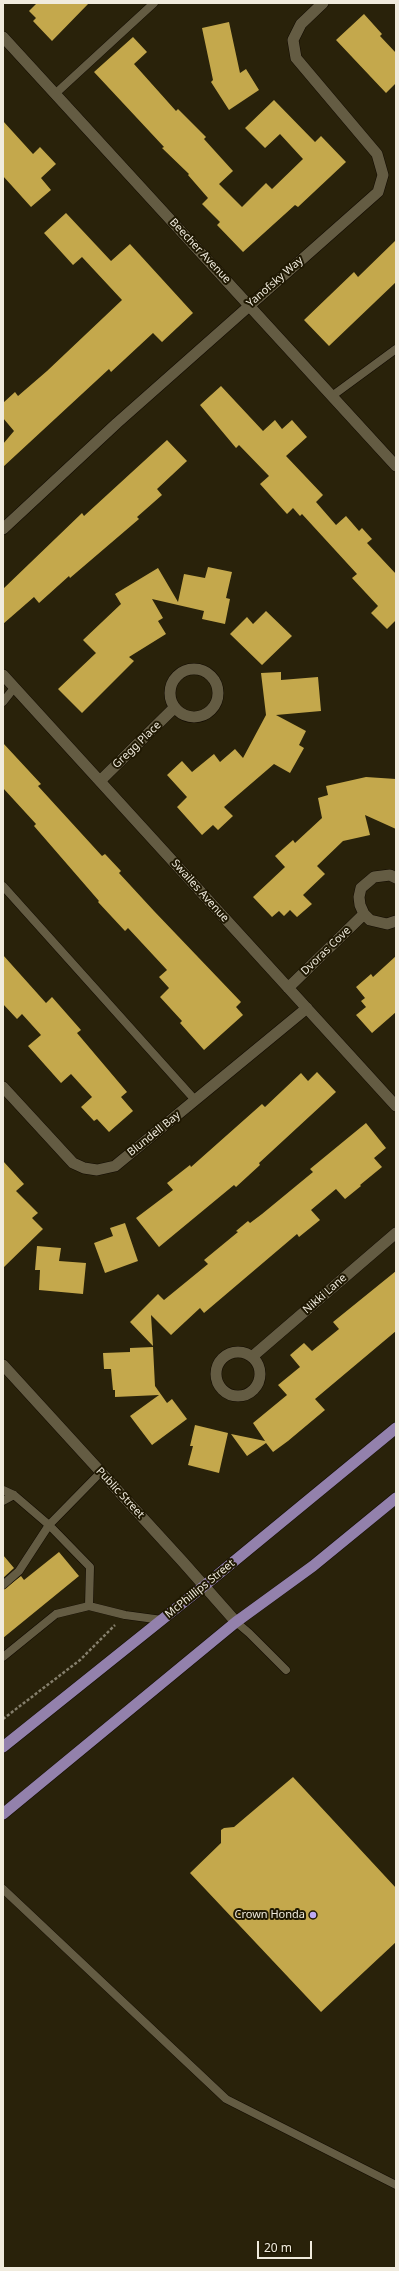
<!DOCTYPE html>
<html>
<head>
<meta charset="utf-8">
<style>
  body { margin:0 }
  #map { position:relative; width:399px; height:2271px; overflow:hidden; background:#29220a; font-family:"Noto Sans",sans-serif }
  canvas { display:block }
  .frame { position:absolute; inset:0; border:4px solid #f0ebdd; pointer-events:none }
  .scale { position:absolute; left:257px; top:2241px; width:55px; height:18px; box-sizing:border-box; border:2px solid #f0ebdd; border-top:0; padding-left:5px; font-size:12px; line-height:14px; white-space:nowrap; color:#f0ebdd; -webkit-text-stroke:3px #1f1802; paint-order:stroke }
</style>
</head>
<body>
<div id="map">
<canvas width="399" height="2271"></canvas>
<div class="frame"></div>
<div class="scale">20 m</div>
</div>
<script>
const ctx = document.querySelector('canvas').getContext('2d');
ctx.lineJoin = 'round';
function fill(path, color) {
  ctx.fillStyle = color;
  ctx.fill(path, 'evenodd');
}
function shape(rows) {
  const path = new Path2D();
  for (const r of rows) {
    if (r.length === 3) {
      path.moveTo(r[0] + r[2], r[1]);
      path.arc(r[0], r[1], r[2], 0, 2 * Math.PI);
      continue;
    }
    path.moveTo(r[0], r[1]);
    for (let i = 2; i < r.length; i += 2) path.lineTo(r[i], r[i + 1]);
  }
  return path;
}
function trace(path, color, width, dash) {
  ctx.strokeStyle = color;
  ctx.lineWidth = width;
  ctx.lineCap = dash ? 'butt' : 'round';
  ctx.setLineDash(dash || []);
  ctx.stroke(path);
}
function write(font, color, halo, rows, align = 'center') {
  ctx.font = font + ' "Noto Sans",sans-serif';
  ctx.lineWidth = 4;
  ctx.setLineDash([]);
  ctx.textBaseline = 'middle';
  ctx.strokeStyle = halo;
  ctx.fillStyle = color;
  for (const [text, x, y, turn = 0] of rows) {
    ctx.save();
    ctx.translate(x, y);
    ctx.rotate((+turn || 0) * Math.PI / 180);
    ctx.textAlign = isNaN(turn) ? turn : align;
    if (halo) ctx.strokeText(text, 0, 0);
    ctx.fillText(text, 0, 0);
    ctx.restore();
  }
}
const building = shape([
  [37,3,89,3,52,41,33,21,36,18,29,11],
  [364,14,382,34,380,36,396,53,396,83,386,93,336,40],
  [229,22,240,73,246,69,259,90,229,110,211,82,213,80,202,28],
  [133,37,147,52,134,64,176,111,178,109,206,137,204,139,233,171,219,184,242,207,266,183,272,189,303,159,280,134,265,148,245,128,274,100,315,142,321,136,346,162,298,207,295,205,243,252,217,225,220,222,202,204,208,198,188,175,189,174,162,148,164,147,94,72],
  [3,121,33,154,40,147,56,164,41,178,51,190,31,207,3,176],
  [66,213,111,261,130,244,193,313,162,342,153,333,111,372,109,369,3,467,3,444,14,431,3,418,3,403,15,392,18,396,47,371,122,300,82,257,73,265,44,233],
  [396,240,396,282,329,346,304,320,354,272,358,277],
  [221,386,263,431,275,420,282,429,292,420,307,437,286,456,323,495,316,502,336,525,346,516,359,531,362,528,372,539,367,543,396,574,396,620,387,629,371,613,378,606,352,578,357,574,302,514,300,516,293,508,287,514,260,484,269,476,239,445,236,448,200,405],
  [167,440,187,461,157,489,162,495,137,517,139,519,70,578,69,576,39,603,34,597,3,624,3,589,82,513,84,516],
  [208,567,232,572,226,598,230,599,225,624,202,619,204,611,152,599,163,618,158,621,166,634,129,657,134,661,82,713,58,689,96,653,83,640,121,604,115,594,158,568,178,602,184,574,205,578],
  [266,611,292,636,262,665,230,634,247,617,253,624],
  [281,672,281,680,318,677,321,711,276,715,306,731,299,745,304,748,290,773,274,764,224,807,233,816,218,830,213,825,202,835,177,807,187,797,167,775,182,761,192,772,214,754,220,762,235,749,243,758,266,715,261,673],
  [3,743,41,784,38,786,102,856,105,854,121,871,119,873,154,911,241,1002,236,1007,243,1015,204,1050,180,1023,182,1021,160,997,169,988,159,977,167,970,128,928,125,931,98,902,99,901,34,826,36,824,3,788],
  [366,777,396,779,396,829,365,815,370,835,343,841,317,866,325,874,303,895,312,904,297,917,290,910,284,916,279,911,272,917,253,897,285,867,275,856,293,840,295,843,322,818,318,798,328,795,326,786],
  [3,955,46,1003,52,997,81,1030,77,1033,127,1092,121,1097,133,1111,109,1132,97,1119,94,1121,81,1107,92,1097,71,1074,61,1083,28,1046,41,1035,22,1014,17,1019,3,1004],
  [396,956,396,1012,372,1033,356,1015,366,1007,361,1001,365,998,356,987,371,974,373,977],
  [317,1072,336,1092,259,1163,260,1165,236,1187,234,1185,159,1247,136,1218,173,1190,167,1183,190,1165,191,1167,262,1104,265,1107,301,1073,308,1081],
  [366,1123,386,1148,374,1158,382,1167,360,1185,361,1186,345,1199,336,1189,311,1210,320,1220,299,1237,297,1234,204,1313,200,1308,171,1335,151,1315,153,1346,130,1322,158,1294,164,1300,208,1264,204,1260,238,1232,236,1231,248,1221,250,1223,262,1214,313,1172,310,1169],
  [3,1161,24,1184,16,1191,38,1213,32,1218,43,1229,3,1268],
  [125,1223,138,1261,105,1273,94,1243,113,1236,110,1228],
  [37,1246,61,1248,59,1261,86,1263,83,1294,39,1290,40,1270,35,1270],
  [396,1271,396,1331,315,1399,325,1410,288,1441,273,1452,266,1443,247,1456,231,1434,265,1441,253,1423,287,1395,278,1385,300,1367,290,1355,304,1343,312,1351,339,1329,333,1322],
  [153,1347,155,1386,167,1403,172,1399,187,1419,152,1445,130,1416,159,1395,115,1397,115,1390,113,1390,111,1369,104,1369,103,1353,130,1352,130,1348],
  [195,1425,228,1433,219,1473,188,1465,193,1446,190,1446],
  [59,1552,79,1576,3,1638,3,1590,21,1576,24,1580],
  [3,1555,14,1568,3,1578],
  [293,1777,396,1888,396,1942,321,2012,190,1873,221,1843,221,1830,224,1828,234,1827]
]);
const path = shape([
  [3,1719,80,1660,115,1625]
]);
const service = shape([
  [55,94,154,3],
  [332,396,396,349],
  [3,702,14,688],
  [3,886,195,1100],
  [3,1490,14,1495,49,1525,90,1567,89,1606],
  [3,1501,14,1495],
  [3,1585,19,1571,49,1525,101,1472],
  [236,1622,249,1633,286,1670],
  [3,1657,56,1614,89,1606,125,1615,162,1620],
  [3,1889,226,2099,396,2185]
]);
const minor = shape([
  [3,529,117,423,378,192,383,175,377,154,296,58,293,40,301,24,323,3],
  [194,693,24],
  [3,675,396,1106],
  [100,781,174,708],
  [396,878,390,875,374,877,361,888,359,897,360,905,364,914,370,920,387,924,396,921],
  [288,988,364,914],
  [3,1087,73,1163,84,1168,97,1170,115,1166,307,1008],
  [238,1374,22],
  [253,1356,396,1233],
  [3,1365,183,1562,236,1622]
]);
const tertiary = shape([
  [3,37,396,466]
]);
const primary = shape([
  [3,1747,204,1586,396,1428],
  [3,1814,236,1622,313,1566,396,1498]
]);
const markers = [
  [313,1915,4,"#bea9f5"]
];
const streetNames = [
  ["Beecher Avenue",200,251,47],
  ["Yanofsky Way",275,282,-41],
  ["Gregg Place",137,745,-44],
  ["Swailes Avenue",200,891,48],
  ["Dvoras Cove",326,951,-44],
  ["Blundell Bay",154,1134,-39],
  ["Nikki Lane",325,1294,-41],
  ["Public Street",120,1493,47],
  ["McPhillips Street",200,1589,-39]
];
const poiNames = [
  ["Crown Honda",305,1915]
];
fill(building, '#c4a84c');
trace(service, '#120b00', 9);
trace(minor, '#120b00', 12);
trace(tertiary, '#120b00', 12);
trace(primary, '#120b00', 12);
trace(path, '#857f6c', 2.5, [3, 2]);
trace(service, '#645c43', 8);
trace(minor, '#645c43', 11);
trace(tertiary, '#645c43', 11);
trace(primary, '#9381ac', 11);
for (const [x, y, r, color] of markers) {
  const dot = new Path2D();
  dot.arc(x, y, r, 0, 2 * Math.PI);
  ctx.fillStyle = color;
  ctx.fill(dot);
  trace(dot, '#1f1802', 1.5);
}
write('11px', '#f0ebdd', '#1f1802', streetNames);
write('11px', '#f0ebdd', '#1f1802', poiNames, 'right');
</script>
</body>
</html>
